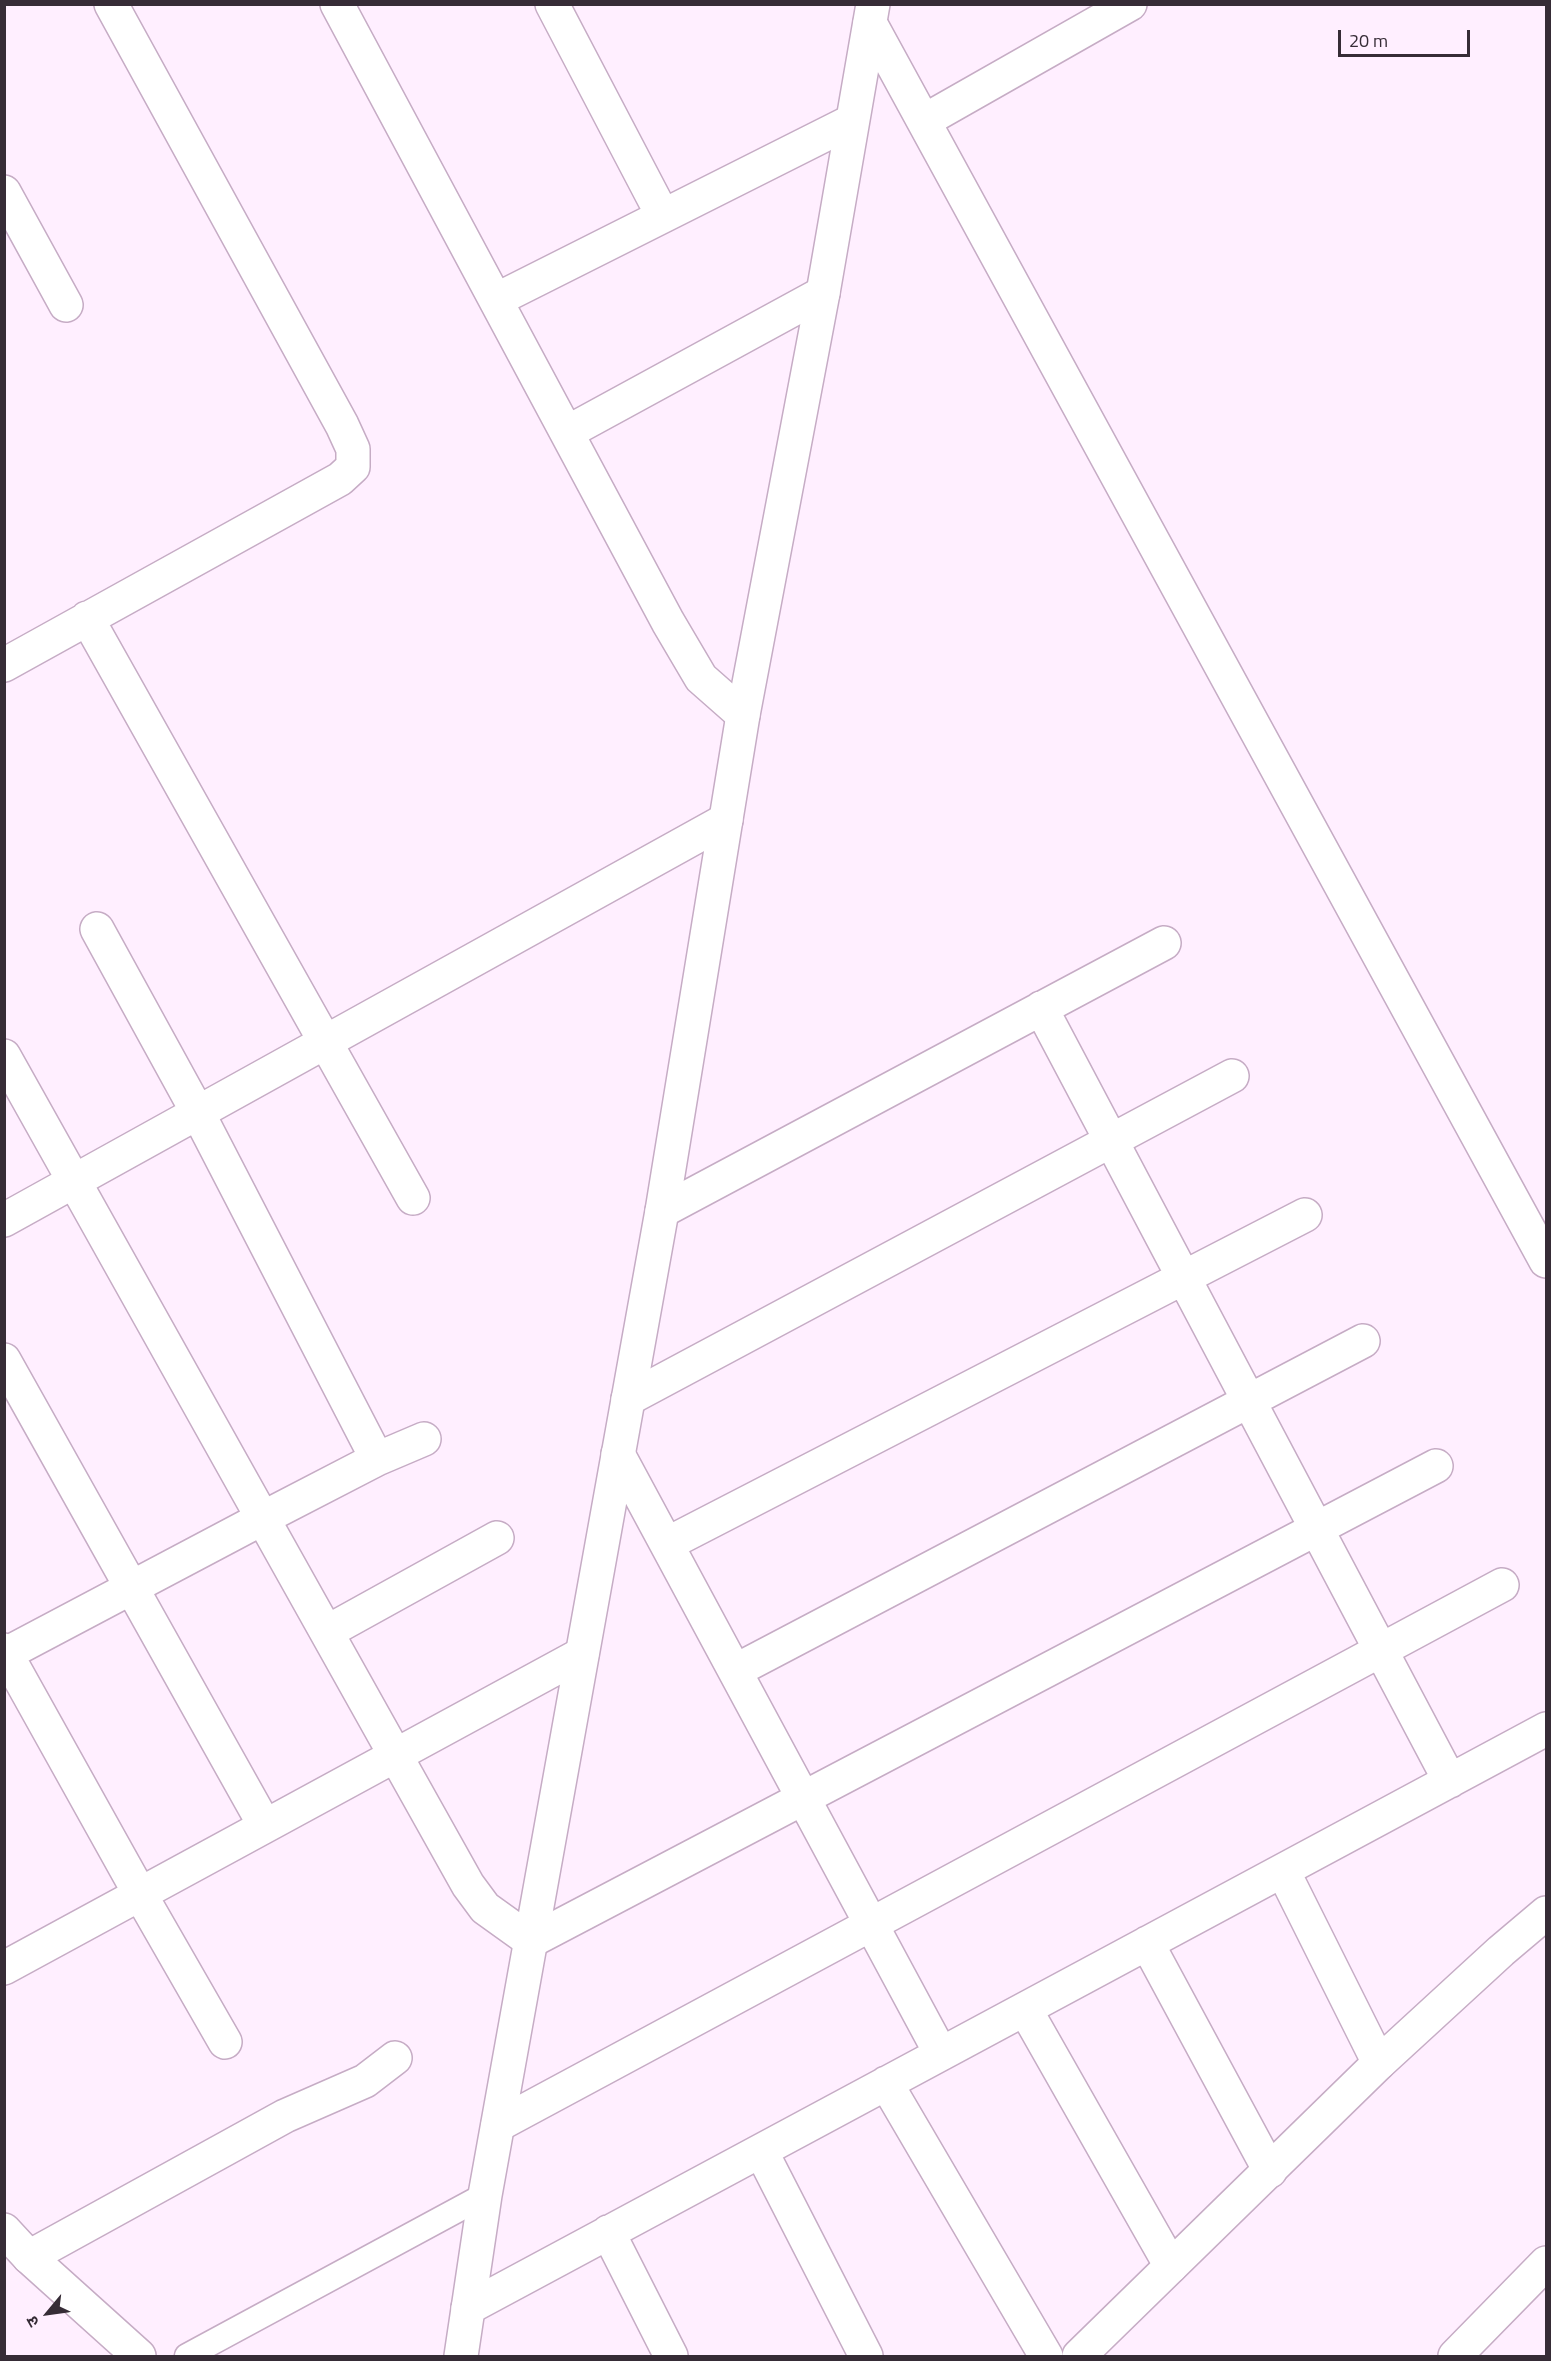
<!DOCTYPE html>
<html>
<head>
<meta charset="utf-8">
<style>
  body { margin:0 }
  #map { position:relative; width:1551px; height:2361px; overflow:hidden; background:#ffefff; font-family:"Titillium Web","Noto Sans Devanagari",sans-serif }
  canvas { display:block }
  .frame { position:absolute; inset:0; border:6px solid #362c36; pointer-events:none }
  .north { position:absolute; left:18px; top:2283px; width:60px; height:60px; -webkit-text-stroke:4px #ffefff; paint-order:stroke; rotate:241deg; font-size:16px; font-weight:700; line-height:24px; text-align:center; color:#362c36 }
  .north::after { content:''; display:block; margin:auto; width:21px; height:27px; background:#362c36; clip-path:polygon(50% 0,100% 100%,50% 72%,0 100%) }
  .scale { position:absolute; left:1338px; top:30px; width:132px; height:27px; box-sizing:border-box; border:3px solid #362c36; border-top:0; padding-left:8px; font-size:18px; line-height:21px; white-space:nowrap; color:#362c36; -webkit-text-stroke:4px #ffefff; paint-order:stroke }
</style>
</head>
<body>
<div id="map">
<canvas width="1551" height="2361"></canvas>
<div class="frame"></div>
<div class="north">उ</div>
<div class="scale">20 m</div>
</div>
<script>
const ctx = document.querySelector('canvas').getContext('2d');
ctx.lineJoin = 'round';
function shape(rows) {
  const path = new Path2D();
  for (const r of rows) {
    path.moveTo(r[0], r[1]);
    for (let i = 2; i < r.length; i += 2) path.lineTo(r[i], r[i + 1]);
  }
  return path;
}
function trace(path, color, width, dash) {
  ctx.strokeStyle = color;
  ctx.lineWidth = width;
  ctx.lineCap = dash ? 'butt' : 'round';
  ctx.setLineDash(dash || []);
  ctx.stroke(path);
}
const service = shape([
  [187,2356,485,2195]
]);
const minor = shape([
  [337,4,668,622,701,678,743,715],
  [552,4,663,216],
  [870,23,1546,1261],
  [924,121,1130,4],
  [4,192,66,305],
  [496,300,852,121],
  [568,432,823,293],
  [87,618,413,1198],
  [4,665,340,479,353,467,353,449,342,425,111,4],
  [97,929,198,1113,377,1459],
  [1041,1008,1450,1781],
  [4,1056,468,1885,485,1908,531,1941,1436,1466],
  [662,1211,1164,943],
  [4,1220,726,820],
  [4,1360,265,1826],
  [628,1399,1232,1076],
  [618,1454,941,2054],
  [667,1544,1305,1215],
  [327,1632,497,1538],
  [4,1650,140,1894,225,2042],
  [4,1655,263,1518,377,1459,424,1439],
  [735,1671,1363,1341],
  [1283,1871,1379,2063],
  [1147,1943,1270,2171],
  [4,1968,582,1654],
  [1025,2009,1171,2266],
  [886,2083,1046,2356],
  [498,2125,1502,1585],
  [761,2151,866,2356],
  [608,2232,671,2356],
  [29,2257,285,2116,365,2081,395,2058],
  [468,2308,1546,1729]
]);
const tertiary = shape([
  [4,2230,29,2257,139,2356],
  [461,2356,485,2195,662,1211,743,715,823,293,873,4],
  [1079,2356,1379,2063,1501,1951,1546,1913],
  [1455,2356,1546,2263]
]);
trace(service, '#c6acc5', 27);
trace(minor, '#c6acc5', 36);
trace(tertiary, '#c6acc5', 36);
trace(service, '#fff', 24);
trace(minor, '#fff', 33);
trace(tertiary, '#fff', 33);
</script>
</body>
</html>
